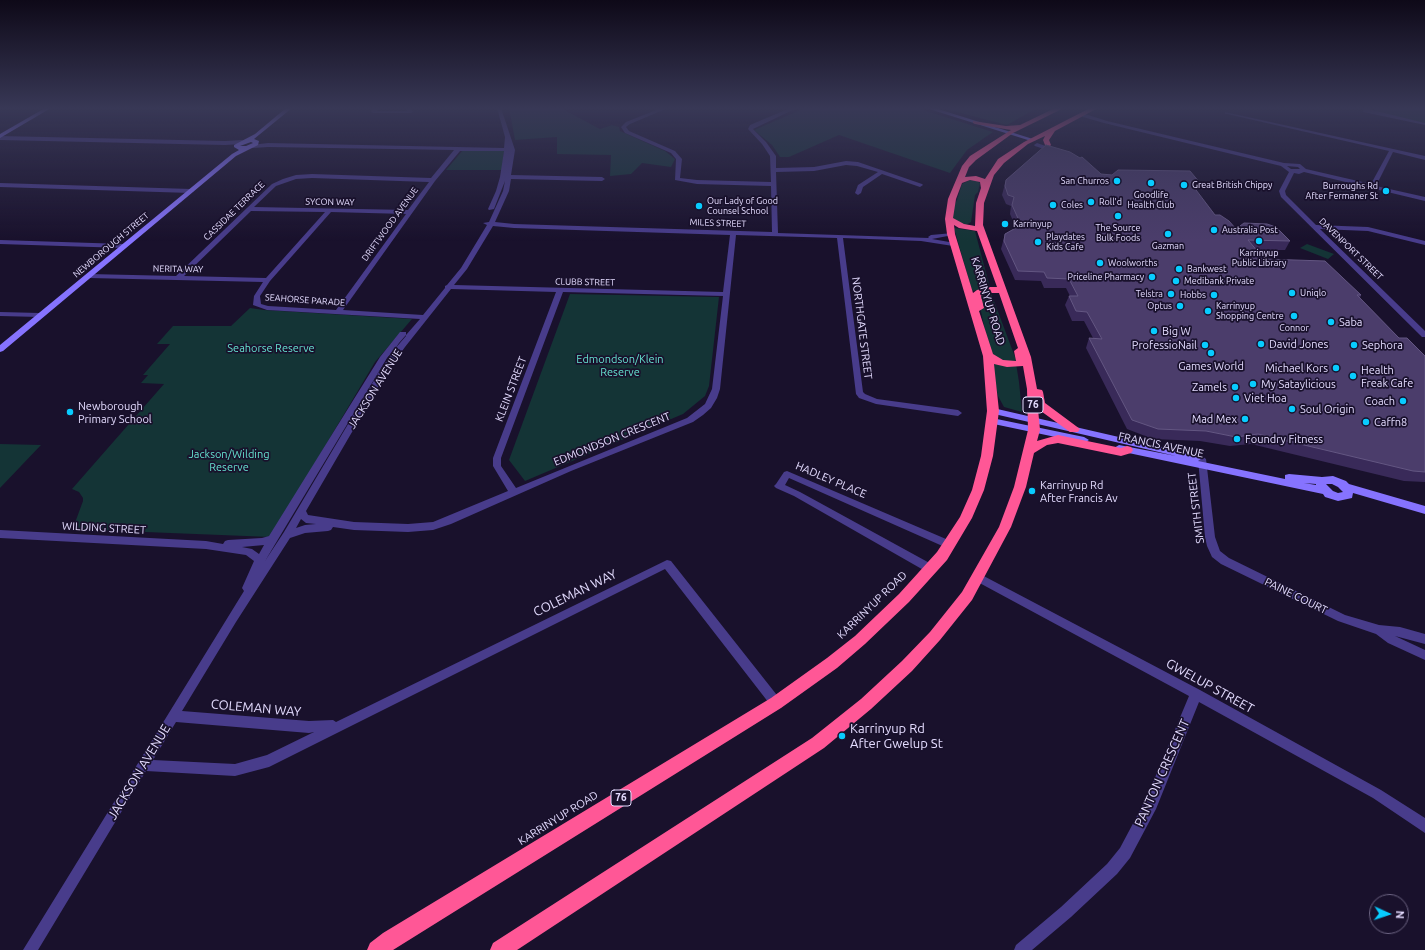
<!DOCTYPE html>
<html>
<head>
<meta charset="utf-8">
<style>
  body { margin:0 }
  #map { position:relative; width:1425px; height:950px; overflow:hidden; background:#19112c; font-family:Ubuntu,sans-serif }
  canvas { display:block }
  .north { position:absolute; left:1369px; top:894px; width:40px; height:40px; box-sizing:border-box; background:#19112c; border:1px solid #6a6280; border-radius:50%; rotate:93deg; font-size:11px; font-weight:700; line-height:16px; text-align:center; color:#e4dcff }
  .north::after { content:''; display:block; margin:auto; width:14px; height:18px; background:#08ccff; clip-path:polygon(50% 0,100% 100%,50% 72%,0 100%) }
</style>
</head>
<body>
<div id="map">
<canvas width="1425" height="950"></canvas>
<div class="north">N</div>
</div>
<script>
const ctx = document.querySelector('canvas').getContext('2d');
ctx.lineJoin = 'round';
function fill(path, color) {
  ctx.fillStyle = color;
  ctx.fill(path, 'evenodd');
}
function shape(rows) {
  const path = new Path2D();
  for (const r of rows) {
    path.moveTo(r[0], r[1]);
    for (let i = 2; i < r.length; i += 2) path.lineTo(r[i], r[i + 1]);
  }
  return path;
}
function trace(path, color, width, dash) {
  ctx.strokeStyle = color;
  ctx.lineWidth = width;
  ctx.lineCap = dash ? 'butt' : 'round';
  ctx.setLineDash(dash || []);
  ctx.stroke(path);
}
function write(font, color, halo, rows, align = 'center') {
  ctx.font = font + ' Ubuntu,sans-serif';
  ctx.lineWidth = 3.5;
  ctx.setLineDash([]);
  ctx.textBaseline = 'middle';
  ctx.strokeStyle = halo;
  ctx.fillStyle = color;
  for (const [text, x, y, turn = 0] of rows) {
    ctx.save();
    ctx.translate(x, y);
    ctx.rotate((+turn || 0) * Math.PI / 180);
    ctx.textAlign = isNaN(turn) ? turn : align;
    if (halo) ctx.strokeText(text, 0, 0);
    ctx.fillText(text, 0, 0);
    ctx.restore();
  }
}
const green = shape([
  [509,108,561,108,600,129,612,125,619,127,620,131,665,151,675,159,671,167,642,163,631,174,610,176,611,155,557,154,557,137,515,140],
  [805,108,917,108,993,132,967,150,950,173,839,135,789,157,780,157,772,145,754,130],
  [941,108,1037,108,1007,125],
  [1425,108,1425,123,1376,112,1374,109],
  [463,150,504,151,502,170,446,170],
  [970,180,977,181,980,183,978,192,975,195,971,222,966,225,959,225,952,217,954,206,957,200,962,184],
  [954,228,975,231,990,288,972,291],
  [1307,244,1334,254,1328,259,1300,248],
  [991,293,1015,357,1019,382,1022,412,1004,407,998,396,978,296],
  [570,294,719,297,709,386,705,396,683,414,525,481,509,460],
  [250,308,264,310,412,319,375,362,271,537,70,529,76,520,83,501,83,498,79,492,72,489,164,384,141,383,148,375,143,375,170,344,157,344,173,326,231,326],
  [0,444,41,445,0,488]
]);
const street = shape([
  [373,108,378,108,377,111,407,111,405,108,410,108,413,112,411,113,373,113,371,112,373,108],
  [497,108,501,108,515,150,511,175,602,177,605,179,602,181,511,179,509,191,495,222,514,224,772,232,771,186,697,184,675,180,676,159,671,153,625,133,621,127,626,122,661,108,668,108,630,124,626,127,629,131,675,151,682,159,680,178,697,180,771,182,770,156,762,144,748,129,750,125,790,108,797,108,753,129,766,142,776,156,776,168,814,167,846,161,858,162,922,184,923,185,920,187,882,174,863,187,861,193,858,195,855,193,858,185,878,172,857,166,846,165,814,171,776,172,778,233,929,238,928,237,931,235,953,233,953,235,932,239,955,243,956,244,953,246,921,241,843,238,863,392,865,394,877,399,958,410,962,413,958,416,876,404,859,398,856,394,837,238,736,235,720,389,717,398,711,408,703,415,693,422,571,471,451,524,433,530,408,532,354,530,333,527,331,530,328,531,305,533,290,538,236,622,182,711,309,721,333,720,336,722,667,560,671,561,780,699,782,703,780,707,776,708,772,707,665,569,269,767,235,776,146,771,38,950,23,950,244,591,242,588,254,561,246,555,206,549,0,538,0,530,206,541,223,544,225,541,228,540,262,538,269,536,380,357,400,332,406,332,406,336,387,358,265,561,284,532,379,372,399,343,420,319,267,310,253,305,254,296,263,282,89,278,86,276,89,274,176,276,272,184,283,179,296,175,312,174,431,178,454,150,268,147,253,148,250,146,251,145,268,143,504,148,505,137,497,108],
  [460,151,504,151,500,177,496,191,488,209,489,210,494,209,505,181,503,191,489,222,483,223,487,225,461,268,447,285,445,286,445,288,423,315,343,310,435,181,460,151],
  [312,178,429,182,408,210,254,207,276,186,296,179,312,178],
  [251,211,325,212,266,278,184,276,251,211],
  [331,212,406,214,336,310,268,306,261,304,260,296,270,281,331,212],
  [493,226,514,228,730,235,723,292,454,285,467,269,493,226],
  [451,289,556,292,493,458,493,466,508,491,433,522,408,524,354,522,308,515,306,511,387,372,405,347,451,289],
  [563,292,723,296,712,389,705,404,687,418,516,488,501,466,501,458,563,292],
  [301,519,306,523,316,524,305,525,296,528,301,519],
  [264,545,259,554,252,549,242,547,264,545],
  [176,722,309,733,314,732,267,755,235,764,153,760,176,722],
  [1364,108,1425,123,1425,125,1363,112,1364,108],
  [1225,112,1425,156,1425,160,1393,152,1376,186,1425,197,1425,201,1304,172,1299,174,1294,173,1285,191,1286,195,1316,225,1368,227,1425,241,1425,245,1368,231,1320,229,1425,331,1425,337,1422,337,1281,197,1279,191,1289,172,1281,166,1104,123,1083,117,1080,114,1082,113,1107,121,1284,163,1300,164,1306,169,1371,184,1389,151,1227,114,1225,114,1225,112],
  [1287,166,1298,167,1300,169,1291,169,1287,166],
  [0,136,225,141,242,140,245,142,242,144,225,145,0,140,0,136],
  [1037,143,1057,150,1058,151,1055,153,1035,146,1034,145,1037,143],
  [0,183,191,189,194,191,191,193,0,187,0,183],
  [0,240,124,244,127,246,124,248,0,244,0,240],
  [0,312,40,313,44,315,40,317,0,316,0,312],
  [1202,456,1206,459,1215,537,1220,551,1229,558,1345,615,1379,625,1400,627,1425,634,1425,644,1395,636,1425,650,1425,660,1388,643,1376,634,1338,621,1221,564,1212,557,1207,546,1205,537,1198,459,1202,456],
  [787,471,953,542,955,545,953,548,947,548,789,478,785,485,800,492,935,566,936,569,935,572,931,573,927,572,794,496,776,488,774,486,776,484,784,472,787,471],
  [978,573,1200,690,1381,790,1425,818,1425,833,1373,798,1199,702,1156,809,1130,858,1117,874,1071,917,1032,950,1014,950,1016,945,1061,907,1107,864,1120,848,1146,799,1189,696,974,580,973,577,974,574,978,573]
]);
const secondary = shape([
  [45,108,51,108,0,138,0,134,45,108],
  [286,108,292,108,254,139,259,141,258,145,236,156,3,351,0,352,0,345,232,154,239,150,234,147,234,145,255,134,286,108],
  [251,142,253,143,246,146,240,146,251,142],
  [926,108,935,108,1036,140,1031,141,926,108],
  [993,408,1197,455,1202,458,1198,461,1285,479,1285,475,1289,474,1322,477,1333,476,1346,481,1349,484,1425,506,1425,514,1353,493,1352,498,1338,501,1325,497,1323,494,1119,451,1114,448,1119,445,1176,456,990,413,988,411,993,408],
  [1304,483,1316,484,1316,485,1304,483],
  [1326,484,1332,484,1338,487,1343,492,1338,493,1333,491,1326,484],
  [992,418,1084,437,1089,440,1084,443,989,423,987,421,992,418]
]);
const highway = shape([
  [1055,108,1064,108,1013,133,976,160,969,167,965,177,976,176,985,179,998,159,1024,142,1090,108,1098,108,1055,131,1049,140,1051,145,1050,146,1045,145,1043,140,1045,136,1028,144,1004,163,994,175,984,203,983,225,1031,357,1037,389,1042,390,1043,392,1045,403,1080,429,1078,432,1070,432,1038,409,1040,430,1037,441,1058,435,1121,448,1127,446,1131,447,1133,450,1131,453,1121,456,1058,443,1047,445,1034,453,1026,487,1011,527,972,600,940,640,912,671,871,709,824,748,517,950,490,950,493,943,812,738,861,699,902,661,930,632,962,592,999,527,1014,487,1028,430,1027,389,1023,366,1007,367,994,364,999,411,993,456,984,490,972,518,947,560,909,602,865,644,837,668,781,708,393,950,367,950,370,943,383,933,771,698,827,658,855,636,899,594,937,552,960,517,972,490,981,456,987,411,983,356,947,234,945,219,948,199,962,166,970,156,1011,130,975,124,973,123,973,121,1006,126,1020,125,1055,108],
  [970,180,980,182,981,188,976,203,975,226,964,224,953,218,956,199,962,183,970,180],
  [954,225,959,228,977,231,997,287,988,287,977,290,973,293,955,234,954,225],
  [988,293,999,293,1018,348,1014,351,1016,361,1003,360,993,354,979,311,984,308,981,296,988,293]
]);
const wall = shape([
  [1101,174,1200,183,1196,191,1215,215,1236,229,1290,241,1285,250,1255,250,1264,259,1361,295,1360,298,1399,338,1425,356,1425,482,1404,481,1251,444,1230,446,1200,441,1153,439,1127,429,1086,348,1089,338,1093,338,1084,321,1072,321,1065,305,1069,296,1070,296,1066,288,1044,288,1041,281,1015,280,1001,249,1005,234,1016,228,1010,214,1011,206,1006,204,1002,195,1006,180]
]);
const building = shape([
  [1046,145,1070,152,1080,158,1082,157,1101,174,1112,175,1118,170,1190,171,1200,183,1190,182,1215,215,1220,215,1229,221,1236,229,1244,223,1267,224,1276,227,1290,241,1248,240,1264,259,1325,261,1361,295,1357,295,1399,338,1407,338,1425,356,1425,472,1413,471,1258,434,1236,437,1206,431,1158,429,1132,420,1089,338,1102,339,1087,312,1076,311,1069,296,1078,296,1069,279,1047,278,1044,272,1018,271,1004,241,1005,234,1021,225,1012,205,1014,197,1008,195,1005,186,1006,180,1046,145]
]);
const markers = [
  [1117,181,4,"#08ccff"],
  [1151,183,4,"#08ccff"],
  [1184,185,4,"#08ccff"],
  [1386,191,4,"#08ccff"],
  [1091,202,4,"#08ccff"],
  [1053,205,4,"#08ccff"],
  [699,206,4,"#08ccff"],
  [1118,216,4,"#08ccff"],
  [1005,224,4,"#08ccff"],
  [1214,230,4,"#08ccff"],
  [1168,234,4,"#08ccff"],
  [1259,241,4,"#08ccff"],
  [1038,242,4,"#08ccff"],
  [1100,263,4,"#08ccff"],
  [1179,269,4,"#08ccff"],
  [1152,277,4,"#08ccff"],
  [1176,281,4,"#08ccff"],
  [1292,293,4,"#08ccff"],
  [1171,294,4,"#08ccff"],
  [1214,295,4,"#08ccff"],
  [1180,306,4,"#08ccff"],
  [1208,311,4,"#08ccff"],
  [1294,316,4,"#08ccff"],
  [1331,322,4,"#08ccff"],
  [1154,331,4,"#08ccff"],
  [1261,344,4,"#08ccff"],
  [1205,345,4,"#08ccff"],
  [1354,345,4,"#08ccff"],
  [1211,353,4,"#08ccff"],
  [1336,368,4,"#08ccff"],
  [1353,376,4,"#08ccff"],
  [1253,384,4,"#08ccff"],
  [1235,387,4,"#08ccff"],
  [1236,398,4,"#08ccff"],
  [1403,401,4,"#08ccff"],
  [1292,409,4,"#08ccff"],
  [70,412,4,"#08ccff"],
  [1245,419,4,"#08ccff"],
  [1366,422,4,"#08ccff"],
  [1237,439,4,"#08ccff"],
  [1032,491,4,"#08ccff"],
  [842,736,4,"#08ccff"]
];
const farPoinames = [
  ["San Churros",1109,181,"right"],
  ["Great British Chippy",1192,185],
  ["Burroughs Rd",1378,186,"right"],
  ["After Fermaner St",1378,196,"right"],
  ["Goodlife",1151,195,"center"],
  ["Health Club",1151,205,"center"],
  ["Our Lady of Good",707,201],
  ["Counsel School",707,211],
  ["Roll'd",1099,202],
  ["Coles",1061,205],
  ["Karrinyup",1013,224],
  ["The Source",1118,228,"center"],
  ["Bulk Foods",1118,238,"center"],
  ["Australia Post",1222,230],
  ["Playdates",1046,237],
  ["Kids Cafe",1046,247],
  ["Gazman",1168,246,"center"],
  ["Karrinyup",1259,253,"center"],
  ["Public Library",1259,263,"center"],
  ["Woolworths",1108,263],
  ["Bankwest",1187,269],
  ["Priceline Pharmacy",1144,277,"right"],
  ["Medibank Private",1184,281],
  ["Uniqlo",1300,293],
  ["Telstra",1163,294,"right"],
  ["Hobbs",1206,295,"right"],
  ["Optus",1172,306,"right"],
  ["Karrinyup",1216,306],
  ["Shopping Centre",1216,316],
  ["Connor",1294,328,"center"]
];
const farStreetnames = [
  ["SYCON WAY",330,202,1],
  ["CASSIDAE TERRACE",234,211,-44],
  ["MILES STREET",718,223,2],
  ["DRIFTWOOD AVENUE",390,224,-54],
  ["NEWBOROUGH STREET",111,245,-40],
  ["DAVENPORT STREET",1351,249,44],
  ["NERITA WAY",178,269,1],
  ["CLUBB STREET",585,282,1],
  ["SEAHORSE PARADE",305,300,4]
];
const shields = [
  [1033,405,20],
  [621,798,20]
];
const shieldNames = [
  ["76",1033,405],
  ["76",621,798]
];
const streetNames = [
  ["KARRINYUP ROAD",988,301,73],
  ["NORTHGATE STREET",862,328,83],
  ["JACKSON AVENUE",375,389,-58],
  ["KLEIN STREET",511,389,-69],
  ["EDMONDSON CRESCENT",612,439,-22],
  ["FRANCIS AVENUE",1161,445,12],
  ["HADLEY PLACE",831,480,23],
  ["SMITH STREET",1196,508,-97],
  ["WILDING STREET",104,528,3],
  ["PAINE COURT",1296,596,26],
  ["KARRINYUP ROAD",872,605,-44],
  ["KARRINYUP ROAD",558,818,-32]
];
const poiNames = [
  ["Saba",1339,322],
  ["Big W",1162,331],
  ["David Jones",1269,344],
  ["ProfessioNail",1197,345,"right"],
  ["Sephora",1362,345],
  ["Games World",1211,366,"center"],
  ["Michael Kors",1328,368,"right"],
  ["Health",1361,370],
  ["Freak Cafe",1361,383],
  ["My Sataylicious",1261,384],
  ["Zamels",1227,387,"right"],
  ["Viet Hoa",1244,398],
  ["Coach",1395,401,"right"],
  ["Newborough",78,406],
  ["Primary School",78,419],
  ["Soul Origin",1300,409],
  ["Mad Mex",1237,419,"right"],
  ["Caffn8",1374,422],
  ["Foundry Fitness",1245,439],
  ["Karrinyup Rd",1040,485],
  ["After Francis Av",1040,498]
];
const parkNames = [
  ["Seahorse Reserve",271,348],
  ["Edmondson/Klein",620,359],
  ["Reserve",620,372],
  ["Jackson/Wilding",229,454],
  ["Reserve",229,467]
];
const nearStreetnames = [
  ["COLEMAN WAY",575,593,-26],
  ["GWELUP STREET",1210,686,29],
  ["COLEMAN WAY",256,708,5],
  ["JACKSON AVENUE",139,772,-59],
  ["PANTON CRESCENT",1162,773,-66]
];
const nearPoinames = [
  ["Karrinyup Rd",850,729],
  ["After Gwelup St",850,744]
];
fill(green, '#143436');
fill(street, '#483c8b');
fill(secondary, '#8673ff');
fill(highway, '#ff5796');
fill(wall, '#392a59');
fill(building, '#4b3d6b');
trace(building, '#635682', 1);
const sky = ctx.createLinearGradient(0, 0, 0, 241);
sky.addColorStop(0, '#0e0918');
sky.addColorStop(0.45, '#383856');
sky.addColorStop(1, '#38385600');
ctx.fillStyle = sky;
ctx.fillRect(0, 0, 1425, 241);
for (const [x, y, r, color] of markers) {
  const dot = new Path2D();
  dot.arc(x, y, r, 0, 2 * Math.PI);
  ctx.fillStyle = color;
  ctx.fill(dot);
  trace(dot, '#19112c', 1.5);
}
write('9px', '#e4dcff', '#19112c', farPoinames, 'left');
write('9px', '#e4dcff', '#19112c', farStreetnames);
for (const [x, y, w] of shields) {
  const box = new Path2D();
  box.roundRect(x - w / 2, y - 8, w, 16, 3);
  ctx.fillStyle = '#19112c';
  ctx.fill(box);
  trace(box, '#e4dcff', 1);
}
write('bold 10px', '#e4dcff', null, shieldNames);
write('11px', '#e4dcff', '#19112c', streetNames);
write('11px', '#e4dcff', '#19112c', poiNames, 'left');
write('11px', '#65e2d0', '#19112c', parkNames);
write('13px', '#e4dcff', '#19112c', nearStreetnames);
write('13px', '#e4dcff', '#19112c', nearPoinames, 'left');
</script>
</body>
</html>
